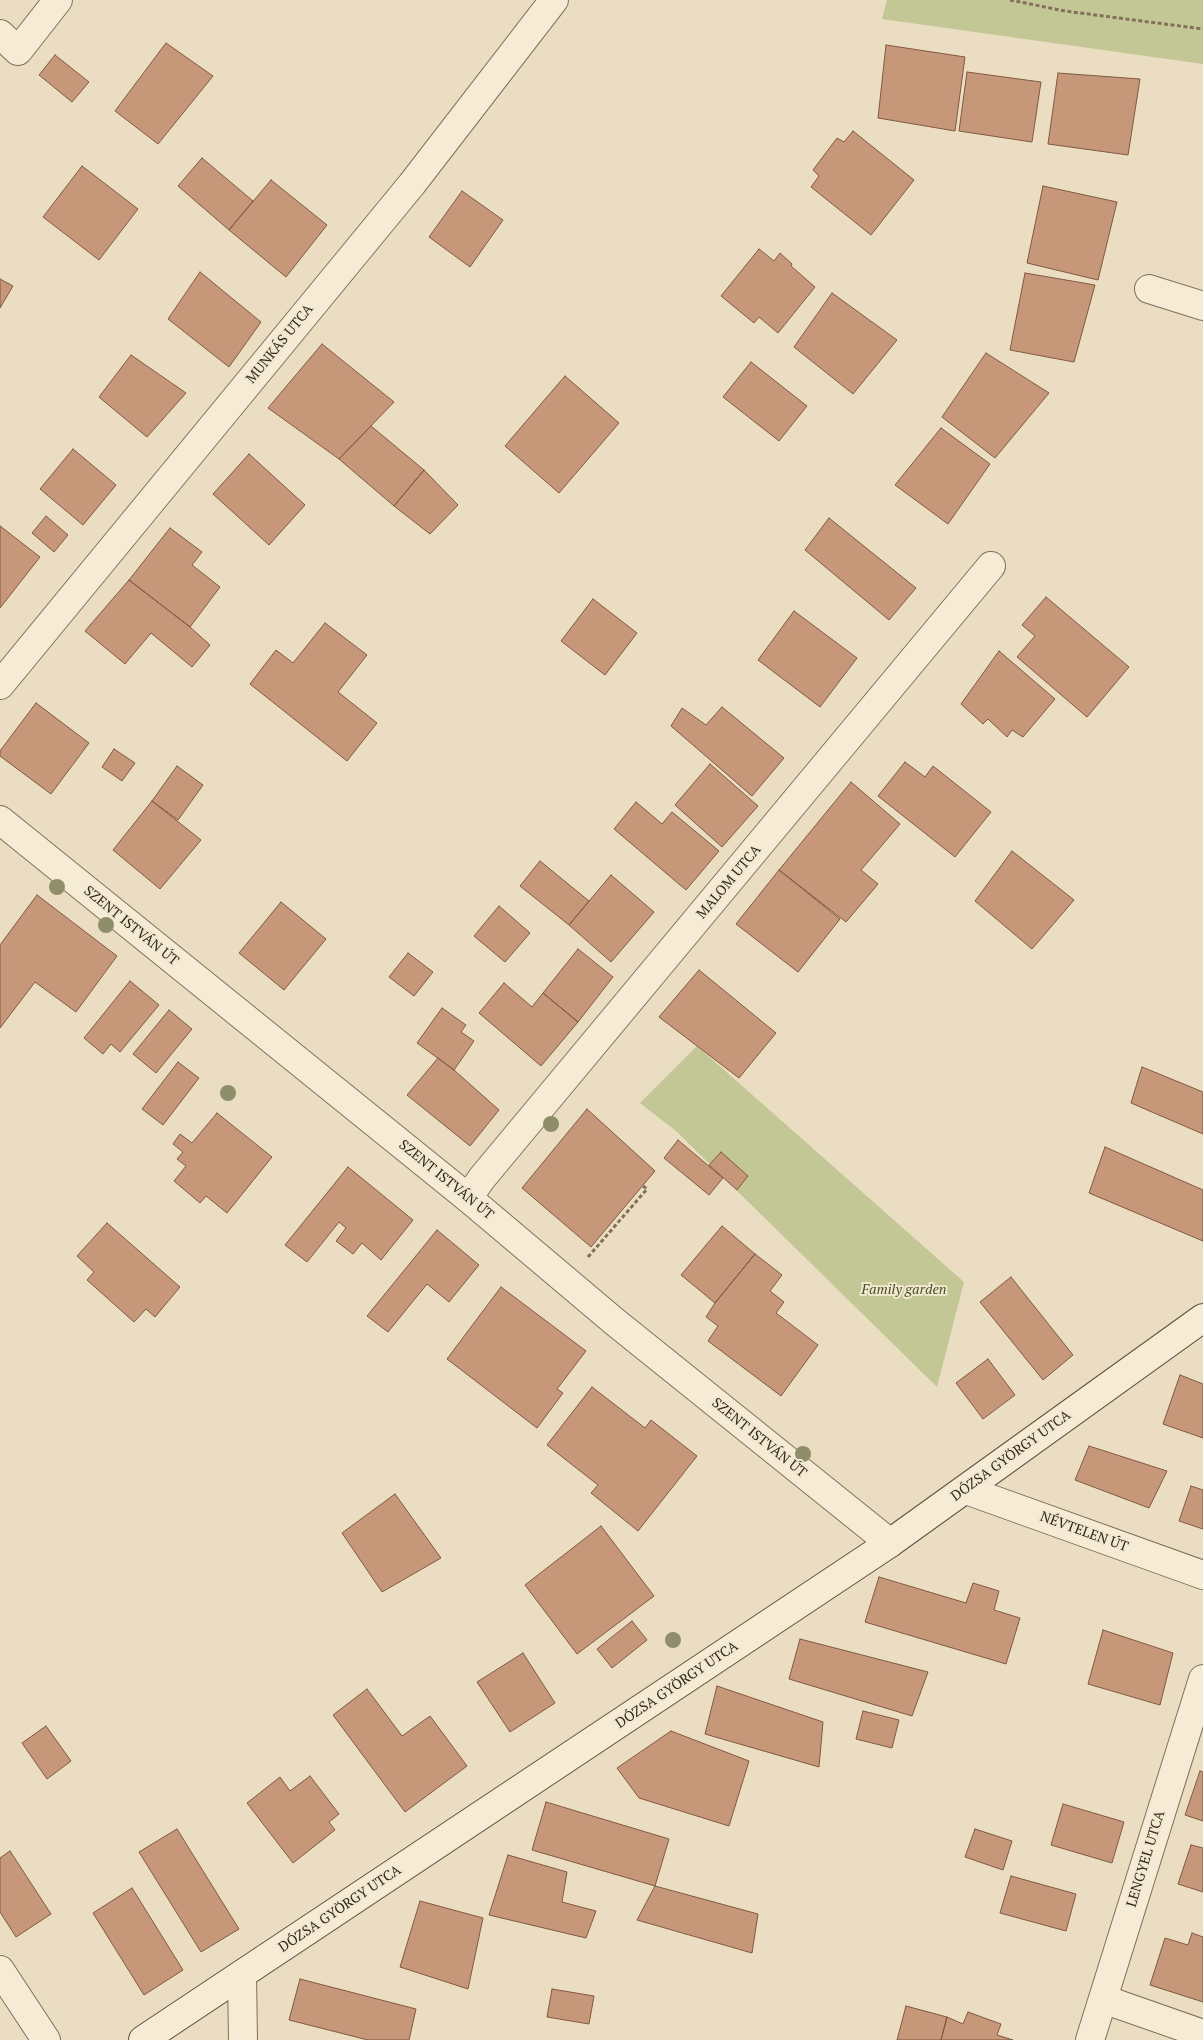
<!DOCTYPE html>
<html>
<head>
<meta charset="utf-8">
<style>
  body { margin:0 }
  canvas { display:block; background:#eaddc1 }
</style>
</head>
<body>
<canvas width="1203" height="2040"></canvas>
<script>
const ctx = document.querySelector('canvas').getContext('2d');
ctx.lineJoin = 'round';
function fill(path, color) {
  ctx.fillStyle = color;
  ctx.fill(path, 'evenodd');
}
function shape(rows) {
  const path = new Path2D();
  for (const r of rows) {
    path.moveTo(r[0], r[1]);
    for (let i = 2; i < r.length; i += 2) path.lineTo(r[i], r[i + 1]);
  }
  return path;
}
function trace(path, color, width, dash) {
  ctx.strokeStyle = color;
  ctx.lineWidth = width;
  ctx.lineCap = dash ? 'butt' : 'round';
  ctx.setLineDash(dash || []);
  ctx.stroke(path);
}
function write(font, color, halo, rows, align = 'center') {
  ctx.font = font + ' "PT Serif",serif';
  ctx.lineWidth = 4;
  ctx.setLineDash([]);
  ctx.textBaseline = 'middle';
  ctx.strokeStyle = halo;
  ctx.fillStyle = color;
  for (const [text, x, y, turn = 0] of rows) {
    ctx.save();
    ctx.translate(x, y);
    ctx.rotate((+turn || 0) * Math.PI / 180);
    ctx.textAlign = isNaN(turn) ? turn : align;
    if (halo) ctx.strokeText(text, 0, 0);
    ctx.fillText(text, 0, 0);
    ctx.restore();
  }
}
const green = shape([
  [887,0,1203,0,1203,64,882,19],
  [697,1046,964,1282,937,1387,676,1131,640,1103]
]);
const building = shape([
  [166,43,213,76,158,144,115,111,166,43],
  [886,45,965,57,955,131,878,118,886,45],
  [55,55,89,82,72,102,39,75,55,55],
  [967,72,1041,82,1032,142,959,131,967,72],
  [1058,73,1140,79,1128,155,1048,144,1058,73],
  [853,131,914,180,871,235,811,187,819,176,813,170,837,138,844,142,853,131],
  [202,158,253,201,229,230,178,186,202,158],
  [82,166,138,209,99,260,43,217,82,166],
  [271,180,327,225,286,277,229,230,271,180],
  [1043,186,1117,202,1098,280,1027,263,1043,186],
  [462,191,503,220,470,267,429,237,462,191],
  [759,249,774,261,780,253,792,264,791,266,815,287,778,333,759,317,754,323,721,296,759,249],
  [200,272,261,322,229,367,168,319,200,272],
  [1025,273,1095,285,1074,362,1010,350,1025,273],
  [0,279,13,286,0,308,0,279],
  [832,293,897,340,853,394,794,347,832,293],
  [322,344,394,402,339,459,268,408,322,344],
  [986,353,1049,393,995,458,942,417,986,353],
  [131,355,186,393,147,437,99,397,131,355],
  [751,362,807,406,779,441,723,397,751,362],
  [565,376,619,423,559,493,505,446,565,376],
  [371,426,424,470,394,506,339,459,371,426],
  [941,428,990,464,948,524,895,485,941,428],
  [73,449,116,485,83,525,40,489,73,449],
  [249,454,305,505,269,545,213,494,249,454],
  [424,470,458,505,430,534,394,506,424,470],
  [46,516,68,535,54,552,32,533,46,516],
  [829,518,916,588,889,620,805,550,829,518],
  [0,526,40,557,0,608,0,526],
  [170,528,202,552,192,565,220,587,190,627,129,580,170,528],
  [129,580,190,627,210,645,192,667,151,633,125,664,85,631,129,580],
  [1046,597,1129,667,1087,717,1017,657,1035,636,1022,625,1046,597],
  [593,599,637,633,605,675,561,641,593,599],
  [794,611,857,658,820,707,758,660,794,611],
  [325,623,367,655,338,692,377,723,347,761,250,684,276,650,293,663,325,623],
  [999,651,1055,699,1023,737,1012,730,1007,737,988,719,983,724,961,704,999,651],
  [36,703,89,743,51,794,0,756,0,751,36,703],
  [722,707,784,758,752,796,671,726,682,708,706,725,722,707],
  [114,749,135,763,122,781,102,767,114,749],
  [905,762,925,777,933,766,991,812,955,857,878,796,905,762],
  [710,764,758,806,722,847,675,805,710,764],
  [177,766,203,785,178,820,152,801,177,766],
  [851,782,900,824,861,870,878,884,846,922,779,870,851,782],
  [152,801,201,840,160,889,113,850,152,801],
  [636,802,662,824,672,812,719,851,686,890,614,829,636,802],
  [1012,851,1074,900,1032,949,975,901,1012,851],
  [540,861,589,901,569,925,520,886,540,861],
  [779,870,840,919,798,972,736,924,779,870],
  [611,875,654,912,611,962,569,925,611,875],
  [37,895,117,956,76,1012,35,982,0,1028,0,945,37,895],
  [281,902,326,939,284,990,239,953,281,902],
  [499,906,530,933,505,962,474,936,499,906],
  [578,949,613,977,578,1022,543,993,578,949],
  [408,953,433,972,414,996,389,977,408,953],
  [699,970,776,1033,739,1078,659,1017,699,970],
  [130,981,159,1005,120,1052,111,1044,103,1054,84,1038,130,981],
  [504,983,532,1007,543,993,578,1022,541,1066,479,1013,504,983],
  [442,1008,466,1025,461,1032,474,1041,454,1070,417,1043,442,1008],
  [169,1010,192,1029,156,1073,133,1054,169,1010],
  [438,1058,454,1070,499,1110,470,1146,407,1095,438,1058],
  [178,1062,199,1078,163,1125,142,1109,178,1062],
  [1142,1067,1203,1092,1203,1134,1131,1103,1142,1067],
  [587,1109,655,1171,591,1247,522,1188,587,1109],
  [217,1113,272,1157,227,1213,206,1196,200,1203,174,1181,186,1166,177,1159,183,1152,173,1144,180,1134,192,1143,217,1113],
  [678,1140,723,1178,709,1195,664,1158,678,1140],
  [1105,1147,1203,1190,1203,1241,1089,1193,1105,1147],
  [721,1152,748,1176,737,1190,709,1165,721,1152],
  [348,1167,413,1220,381,1260,362,1243,353,1254,336,1241,346,1228,339,1222,307,1262,285,1245,348,1167],
  [107,1223,180,1287,155,1317,146,1309,134,1322,87,1280,94,1272,77,1256,107,1223],
  [722,1226,755,1254,715,1303,681,1275,722,1226],
  [437,1230,479,1265,449,1302,427,1284,388,1332,367,1316,437,1230],
  [755,1254,782,1275,770,1291,784,1302,776,1313,818,1345,781,1396,708,1341,718,1326,706,1317,715,1303,755,1254],
  [1011,1277,1073,1355,1043,1380,980,1302,1011,1277],
  [501,1287,586,1351,557,1389,563,1393,537,1428,447,1359,501,1287],
  [988,1359,1015,1395,983,1419,956,1383,988,1359],
  [1180,1375,1203,1384,1203,1438,1163,1424,1180,1375],
  [592,1387,645,1428,651,1420,697,1456,638,1531,591,1493,598,1485,547,1445,592,1387],
  [1089,1446,1167,1471,1149,1508,1075,1480,1089,1446],
  [1191,1486,1203,1490,1203,1529,1179,1521,1191,1486],
  [395,1494,441,1558,382,1592,342,1533,395,1494],
  [601,1526,654,1596,577,1654,525,1585,601,1526],
  [879,1577,966,1603,973,1583,999,1591,994,1610,1020,1618,1006,1664,865,1622,879,1577],
  [632,1621,647,1640,612,1668,597,1649,632,1621],
  [1103,1630,1173,1653,1160,1705,1088,1684,1103,1630],
  [800,1639,928,1672,912,1716,789,1679,800,1639],
  [523,1653,555,1703,510,1732,477,1682,523,1653],
  [717,1686,823,1722,819,1767,705,1734,717,1686],
  [367,1689,402,1736,430,1716,467,1766,405,1812,333,1715,367,1689],
  [863,1711,899,1720,892,1748,856,1739,863,1711],
  [46,1726,71,1761,47,1779,22,1743,46,1726],
  [671,1731,749,1761,729,1826,639,1798,617,1768,671,1731],
  [1200,1771,1203,1772,1203,1821,1185,1815,1200,1771],
  [310,1776,339,1814,329,1822,335,1830,293,1863,247,1803,280,1777,290,1791,310,1776],
  [546,1802,669,1839,655,1886,532,1850,546,1802],
  [1063,1804,1124,1822,1112,1863,1051,1845,1063,1804],
  [177,1829,239,1929,201,1952,139,1852,177,1829],
  [975,1829,1012,1841,1003,1870,965,1857,975,1829],
  [1191,1845,1203,1848,1203,1892,1178,1884,1191,1845],
  [10,1851,51,1914,16,1937,0,1912,0,1858,10,1851],
  [508,1855,567,1872,562,1902,596,1911,586,1938,489,1915,508,1855],
  [1011,1876,1076,1894,1066,1931,1000,1913,1011,1876],
  [655,1886,758,1914,752,1953,637,1920,655,1886],
  [132,1888,183,1970,144,1995,93,1913,132,1888],
  [420,1901,483,1918,468,1989,400,1967,420,1901],
  [1192,1933,1203,1937,1203,2002,1150,1985,1165,1938,1188,1945,1192,1933],
  [300,1979,416,2009,409,2040,368,2040,289,2020,300,1979],
  [552,1989,594,1996,589,2024,547,2017,552,1989],
  [906,2006,947,2017,941,2040,897,2040,906,2006],
  [968,2012,1001,2024,997,2035,1013,2040,941,2040,947,2017,963,2024,968,2012]
]);
const path = shape([
  [1010,0,1065,11,1203,29],
  [588,1257,647,1189,643,1186]
]);
const minor = shape([
  [0,34,18,51,58,0],
  [1149,289,1203,306],
  [0,685,412,184,554,0],
  [468,1198,482,1178,991,566],
  [966,1490,1203,1575],
  [0,1970,46,2040],
  [242,1975,243,2040],
  [1103,1999,1203,2034],
  [1090,2040,1203,1679]
]);
const tertiary = shape([
  [0,820,468,1198,615,1322,890,1543]
]);
const secondary = shape([
  [143,2040,890,1543,1203,1318]
]);
const trees = [
  [57,887],
  [106,925],
  [228,1093],
  [551,1124],
  [803,1454],
  [673,1640]
];
const streetNames = [
  ["MUNKÁS UTCA",280,344,-51],
  ["MALOM UTCA",729,882,-50],
  ["SZENT ISTVÁN ÚT",131,926,39],
  ["SZENT ISTVÁN ÚT",446,1180,39],
  ["SZENT ISTVÁN ÚT",759,1438,39],
  ["DÓZSA GYÖRGY UTCA",1011,1456,-36],
  ["NÉVTELEN ÚT",1084,1532,20],
  ["DÓZSA GYÖRGY UTCA",677,1685,-34],
  ["LENGYEL UTCA",1146,1859,-73],
  ["DÓZSA GYÖRGY UTCA",340,1909,-34]
];
const parkNames = [
  ["Family garden",904,1290]
];
fill(green, '#c3c796');
fill(building, '#c69779');
trace(building, '#805941', 1);
trace(minor, '#836f5a', 30);
trace(tertiary, '#836f5a', 30);
trace(secondary, '#64503d', 30);
trace(path, '#836f5a', 3, [4, 2.5]);
trace(minor, '#f6ebd4', 28);
trace(tertiary, '#f6ebd4', 28);
trace(secondary, '#f6ebd4', 28);
ctx.fillStyle = '#8f8e6b';
for (const [x, y] of trees) {
  ctx.beginPath();
  ctx.arc(x, y, 8, 0, 2 * Math.PI);
  ctx.fill();
}
write('14px', '#33271d', '#f2e8d0', streetNames);
write('italic 14px', '#454e25', '#f2e8d0', parkNames);
</script>
</body>
</html>
